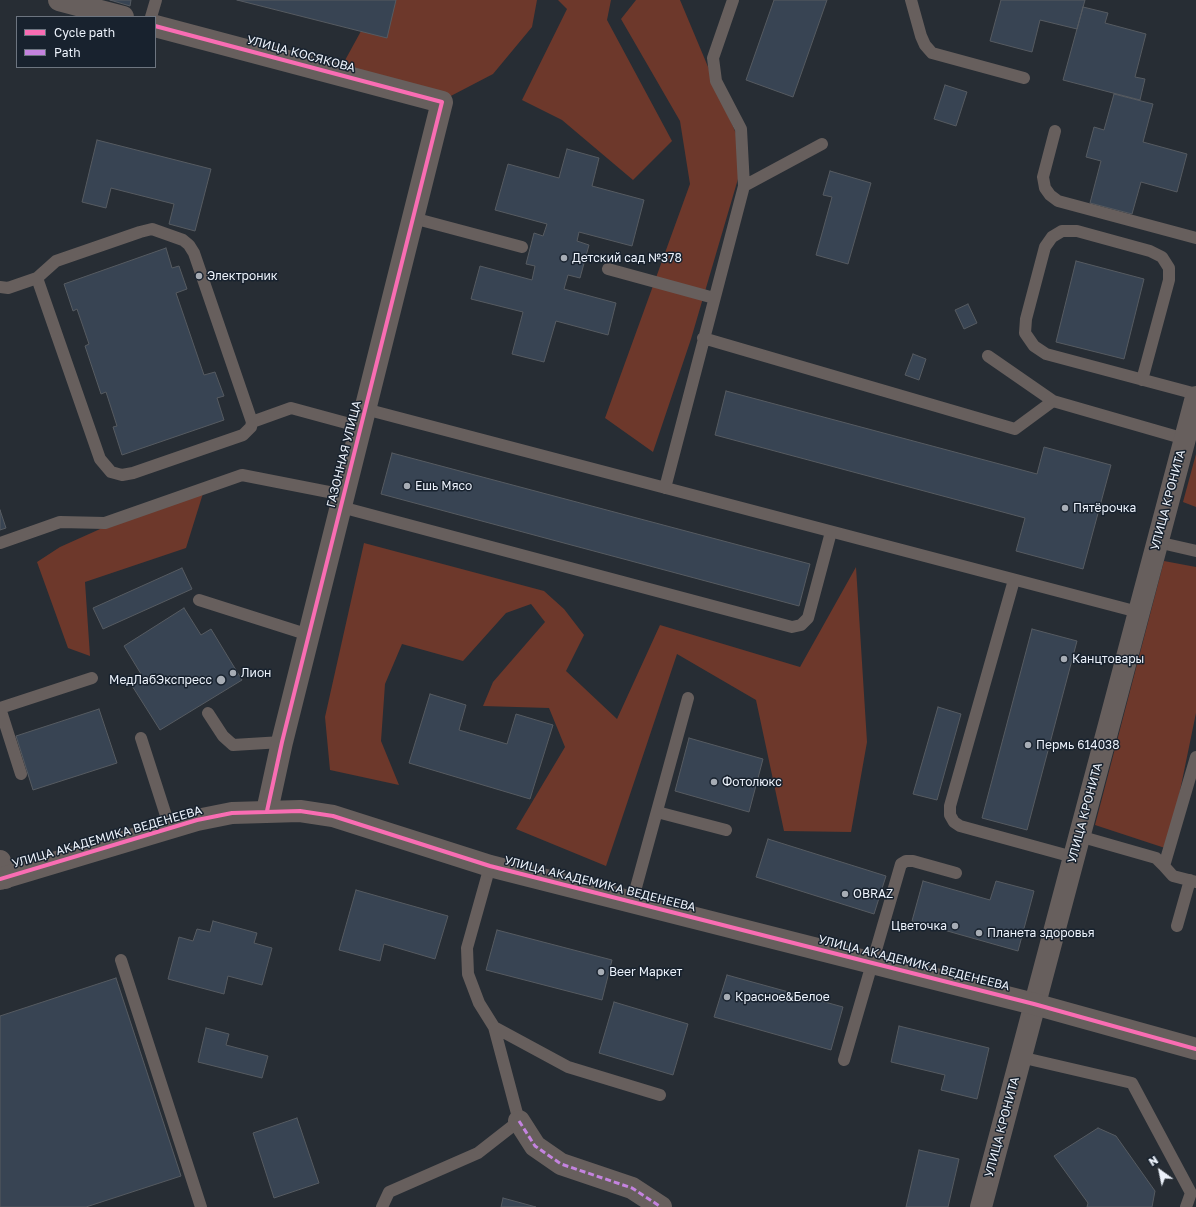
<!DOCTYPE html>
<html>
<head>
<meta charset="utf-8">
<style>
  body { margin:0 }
  #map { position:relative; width:1196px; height:1207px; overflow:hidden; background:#272d34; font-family:"Golos Text",sans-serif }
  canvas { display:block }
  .legend { position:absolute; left:16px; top:16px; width:140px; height:52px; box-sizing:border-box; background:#18222e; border:1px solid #6d7580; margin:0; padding:5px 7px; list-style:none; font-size:12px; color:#ecf2fb }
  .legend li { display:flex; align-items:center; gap:8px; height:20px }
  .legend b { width:20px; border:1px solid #6d7580 }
  .north { position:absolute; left:1140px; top:1151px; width:40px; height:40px; -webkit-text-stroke:3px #18222e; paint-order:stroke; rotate:327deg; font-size:11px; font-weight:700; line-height:16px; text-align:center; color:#ecf2fb }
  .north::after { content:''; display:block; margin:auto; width:14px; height:18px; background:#ecf2fb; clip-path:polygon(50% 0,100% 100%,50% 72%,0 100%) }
</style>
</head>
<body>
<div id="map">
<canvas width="1196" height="1207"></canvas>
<ul class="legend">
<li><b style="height:5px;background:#f96db3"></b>Cycle path</li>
<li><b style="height:5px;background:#c483df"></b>Path</li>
</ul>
<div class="north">N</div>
</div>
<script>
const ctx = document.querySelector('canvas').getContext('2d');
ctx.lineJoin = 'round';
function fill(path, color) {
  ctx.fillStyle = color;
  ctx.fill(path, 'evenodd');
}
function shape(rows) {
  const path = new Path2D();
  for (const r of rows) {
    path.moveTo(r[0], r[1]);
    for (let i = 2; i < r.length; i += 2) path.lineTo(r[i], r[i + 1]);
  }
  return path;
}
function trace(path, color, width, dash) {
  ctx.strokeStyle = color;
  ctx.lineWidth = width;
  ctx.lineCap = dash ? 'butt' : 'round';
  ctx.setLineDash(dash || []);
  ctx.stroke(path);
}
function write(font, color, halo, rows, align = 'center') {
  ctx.font = font + ' "Golos Text",sans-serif';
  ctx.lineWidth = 3;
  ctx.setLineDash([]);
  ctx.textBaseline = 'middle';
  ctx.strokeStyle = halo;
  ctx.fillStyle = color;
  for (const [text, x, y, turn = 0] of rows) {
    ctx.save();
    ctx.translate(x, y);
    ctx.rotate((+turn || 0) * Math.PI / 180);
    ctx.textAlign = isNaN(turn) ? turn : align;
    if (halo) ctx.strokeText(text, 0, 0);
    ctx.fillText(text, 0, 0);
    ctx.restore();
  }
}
const green = shape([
  [378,0,537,0,532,27,493,74,445,99,343,64],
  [558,0,611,0,607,20,672,141,633,180,562,120,522,100,567,9],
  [636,0,680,0,745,155,691,339,653,452,605,418,690,184,680,121,621,19],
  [1196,454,1196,507,1183,502],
  [205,487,186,548,85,582,90,656,68,648,37,562,60,547,138,512],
  [364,543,544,591,564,609,584,635,566,671,617,719,660,625,800,667,856,567,867,742,851,832,784,831,756,700,677,654,606,866,516,829,565,747,549,708,483,706,493,682,545,622,531,604,506,613,463,661,402,644,385,684,381,741,399,785,330,770,325,717],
  [1164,561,1196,567,1196,713,1168,849,1095,825]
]);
const building = shape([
  [110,0,131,0,130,6,110,0],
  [237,0,396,0,387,38,237,0],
  [774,0,827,0,793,97,746,80,774,0],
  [1001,0,1085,0,1077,29,1040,20,1032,52,990,41,1001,0],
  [1083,7,1108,13,1105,23,1146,34,1135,77,1145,79,1140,100,1063,80,1083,7],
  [945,85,967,92,956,126,934,119,945,85],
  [1114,94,1153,104,1143,142,1187,154,1177,192,1141,182,1132,214,1090,203,1101,161,1086,157,1094,127,1104,130,1114,94],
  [97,140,211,169,195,231,169,224,174,204,111,188,106,208,82,202,97,140],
  [567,149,599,158,592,186,644,200,632,246,579,232,577,241,589,245,580,278,568,275,564,289,616,303,608,335,556,321,544,362,512,354,523,312,471,299,480,266,532,280,535,266,526,264,534,233,543,236,547,224,495,210,508,164,559,178,567,149],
  [830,171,871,183,848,264,816,255,832,197,823,195,830,171],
  [166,248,172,268,179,266,187,289,176,293,204,375,215,372,224,396,217,398,224,420,122,455,113,427,117,426,106,392,101,394,85,346,89,344,77,309,73,311,64,284,166,248],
  [1076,261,1144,279,1124,359,1056,342,1076,261],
  [968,304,977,323,964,329,955,310,968,304],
  [913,354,926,359,919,380,905,375,913,354],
  [726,391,1037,474,1044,447,1111,465,1083,569,1016,551,1025,518,715,435,726,391],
  [392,453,810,564,799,606,381,494,392,453],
  [0,510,6,528,0,530,0,510],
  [182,568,192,589,103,629,93,608,182,568],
  [184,608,201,635,211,629,242,680,160,730,129,681,141,674,124,646,184,608],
  [1032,629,1077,641,1027,830,982,818,1032,629],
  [430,694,466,705,459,730,507,744,516,714,553,725,530,799,409,763,430,694],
  [938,707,961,714,937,800,913,794,938,707],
  [99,709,117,763,33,790,16,736,99,709],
  [689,738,763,759,749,812,675,791,689,738],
  [768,839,886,876,874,914,756,877,768,839],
  [923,881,990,900,996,881,1034,891,1018,951,912,921,923,881],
  [356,890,448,916,435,959,384,944,380,961,339,950,356,890],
  [213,921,257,933,254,943,272,948,262,985,228,976,224,994,168,979,179,937,193,941,197,929,210,932,213,921],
  [497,930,612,960,602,1000,486,970,497,930],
  [727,975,843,1007,831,1050,714,1017,727,975],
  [116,978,181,1176,86,1207,0,1207,0,1016,116,978],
  [614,1002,688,1024,673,1075,599,1053,614,1002],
  [899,1026,989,1048,977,1099,941,1090,945,1075,891,1062,899,1026],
  [206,1028,229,1034,226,1045,268,1056,262,1078,198,1062,206,1028],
  [297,1118,319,1183,274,1198,253,1133,297,1118],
  [1098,1128,1116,1136,1155,1191,1152,1207,1087,1207,1088,1203,1054,1156,1098,1128],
  [919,1150,959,1159,948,1207,906,1207,919,1150],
  [503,1198,536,1207,501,1207,503,1198]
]);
const service = shape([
  [733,0,713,58,716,81,741,129,744,186],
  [911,0,921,36,925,45,932,53,1024,78],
  [151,17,156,0],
  [1055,131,1043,177,1045,188,1050,195,1058,201,1196,238],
  [413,218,522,247],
  [608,269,714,298],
  [0,287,8,288,37,278],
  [703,338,1015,429,1053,401],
  [988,356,1053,401,1185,439],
  [1142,380,1169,280,1169,268,1162,257,1150,251,1077,231,1062,231,1052,237,1045,247,1026,319,1025,333,1034,346,1046,354,1196,394],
  [365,409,1138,612],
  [252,422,251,427,243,435,133,473,122,475,111,472,100,459,37,278,56,261,140,232,152,229,183,240,189,245,194,253,252,422,291,408,361,427],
  [665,488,744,186,822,144],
  [341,507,792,627,801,625,808,618,831,532],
  [1157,542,1196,551],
  [0,543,60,522,105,523,242,475,344,495],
  [1014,580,950,806,950,815,954,822,960,826,1073,857],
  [199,600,309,635],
  [0,708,92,678],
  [0,708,21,774],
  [208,713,223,736,233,745,282,742],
  [141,738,170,828],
  [657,812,726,830],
  [1079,836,1156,858,1164,866,1196,757],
  [1164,866,1173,876,1196,882],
  [632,902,688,698],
  [1177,926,1190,880],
  [121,960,201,1207],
  [494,1027,568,1067,660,1095],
  [1020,1057,1132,1083,1191,1193,1186,1207],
  [844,1060,901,864,906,861,913,861,956,873],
  [382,1207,389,1192,478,1153,519,1121,494,1027,479,1003,468,974,467,948,490,866]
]);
const minor = shape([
  [59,0,123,17],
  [155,26,442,102,282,742,267,811],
  [0,861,5,878],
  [519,1121,535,1146,561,1164,632,1188,661,1207],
  [981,1207,1196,397]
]);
const tertiary = shape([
  [0,879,197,820,232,813,300,811,333,816,490,866,1034,1004,1196,1049]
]);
const quiet = shape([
  [519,1121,535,1146,561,1164,632,1188,661,1207]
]);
const cycleway = shape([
  [155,26,442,102,282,742,267,811],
  [0,879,197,820,232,813,300,811,333,816,490,866,1034,1004,1196,1049]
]);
const markers = [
  [564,258,4,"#a7adb5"],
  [199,276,4,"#a7adb5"],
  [407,486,4,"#a7adb5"],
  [1065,508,4,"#a7adb5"],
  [1064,659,4,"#a7adb5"],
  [233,673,4,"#a7adb5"],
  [221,680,5,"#a7adb5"],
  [1028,745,4,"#a7adb5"],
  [714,782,4,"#a7adb5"],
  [845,894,4,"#a7adb5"],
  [955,926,4,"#a7adb5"],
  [979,933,4,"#a7adb5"],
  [601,972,4,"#a7adb5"],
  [727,997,4,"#a7adb5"]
];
const streetNames = [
  ["УЛИЦА КОСЯКОВА",301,54,15],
  ["ГАЗОННАЯ УЛИЦА",344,454,-76],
  ["УЛИЦА КРОНИТА",1168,500,-75],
  ["УЛИЦА КРОНИТА",1085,813,-75],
  ["УЛИЦА АКАДЕМИКА ВЕДЕНЕЕВА",107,837,-16],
  ["УЛИЦА АКАДЕМИКА ВЕДЕНЕЕВА",600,884,14],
  ["УЛИЦА АКАДЕМИКА ВЕДЕНЕЕВА",914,963,14],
  ["УЛИЦА КРОНИТА",1002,1127,-75]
];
const poiNames = [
  ["Детский сад №378",572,258],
  ["Электроник",207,276],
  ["Ешь Мясо",415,486],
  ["Пятёрочка",1073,508],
  ["Канцтовары",1072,659],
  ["Лион",241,673],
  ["МедЛабЭкспресс",212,680,"right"],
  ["Пермь 614038",1036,745],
  ["Фотолюкс",722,782],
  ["OBRAZ",853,894],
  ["Цветочка",947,926,"right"],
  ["Планета здоровья",987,933],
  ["Beer Маркет",609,972],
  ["Красное&Белое",735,997]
];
fill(green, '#6d382b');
fill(building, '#384453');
trace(building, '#565b61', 1);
trace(service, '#675f5d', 12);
trace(minor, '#675f5d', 22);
trace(tertiary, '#675f5d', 22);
trace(quiet, '#c483df', 3, [6, 3]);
trace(cycleway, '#f96db3', 4);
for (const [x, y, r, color] of markers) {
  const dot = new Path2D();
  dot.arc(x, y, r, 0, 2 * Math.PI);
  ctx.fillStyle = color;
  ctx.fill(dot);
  trace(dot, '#18222e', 1.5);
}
write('12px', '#ecf2fb', '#18222e', streetNames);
write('12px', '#ecf2fb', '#18222e', poiNames, 'left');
</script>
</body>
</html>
